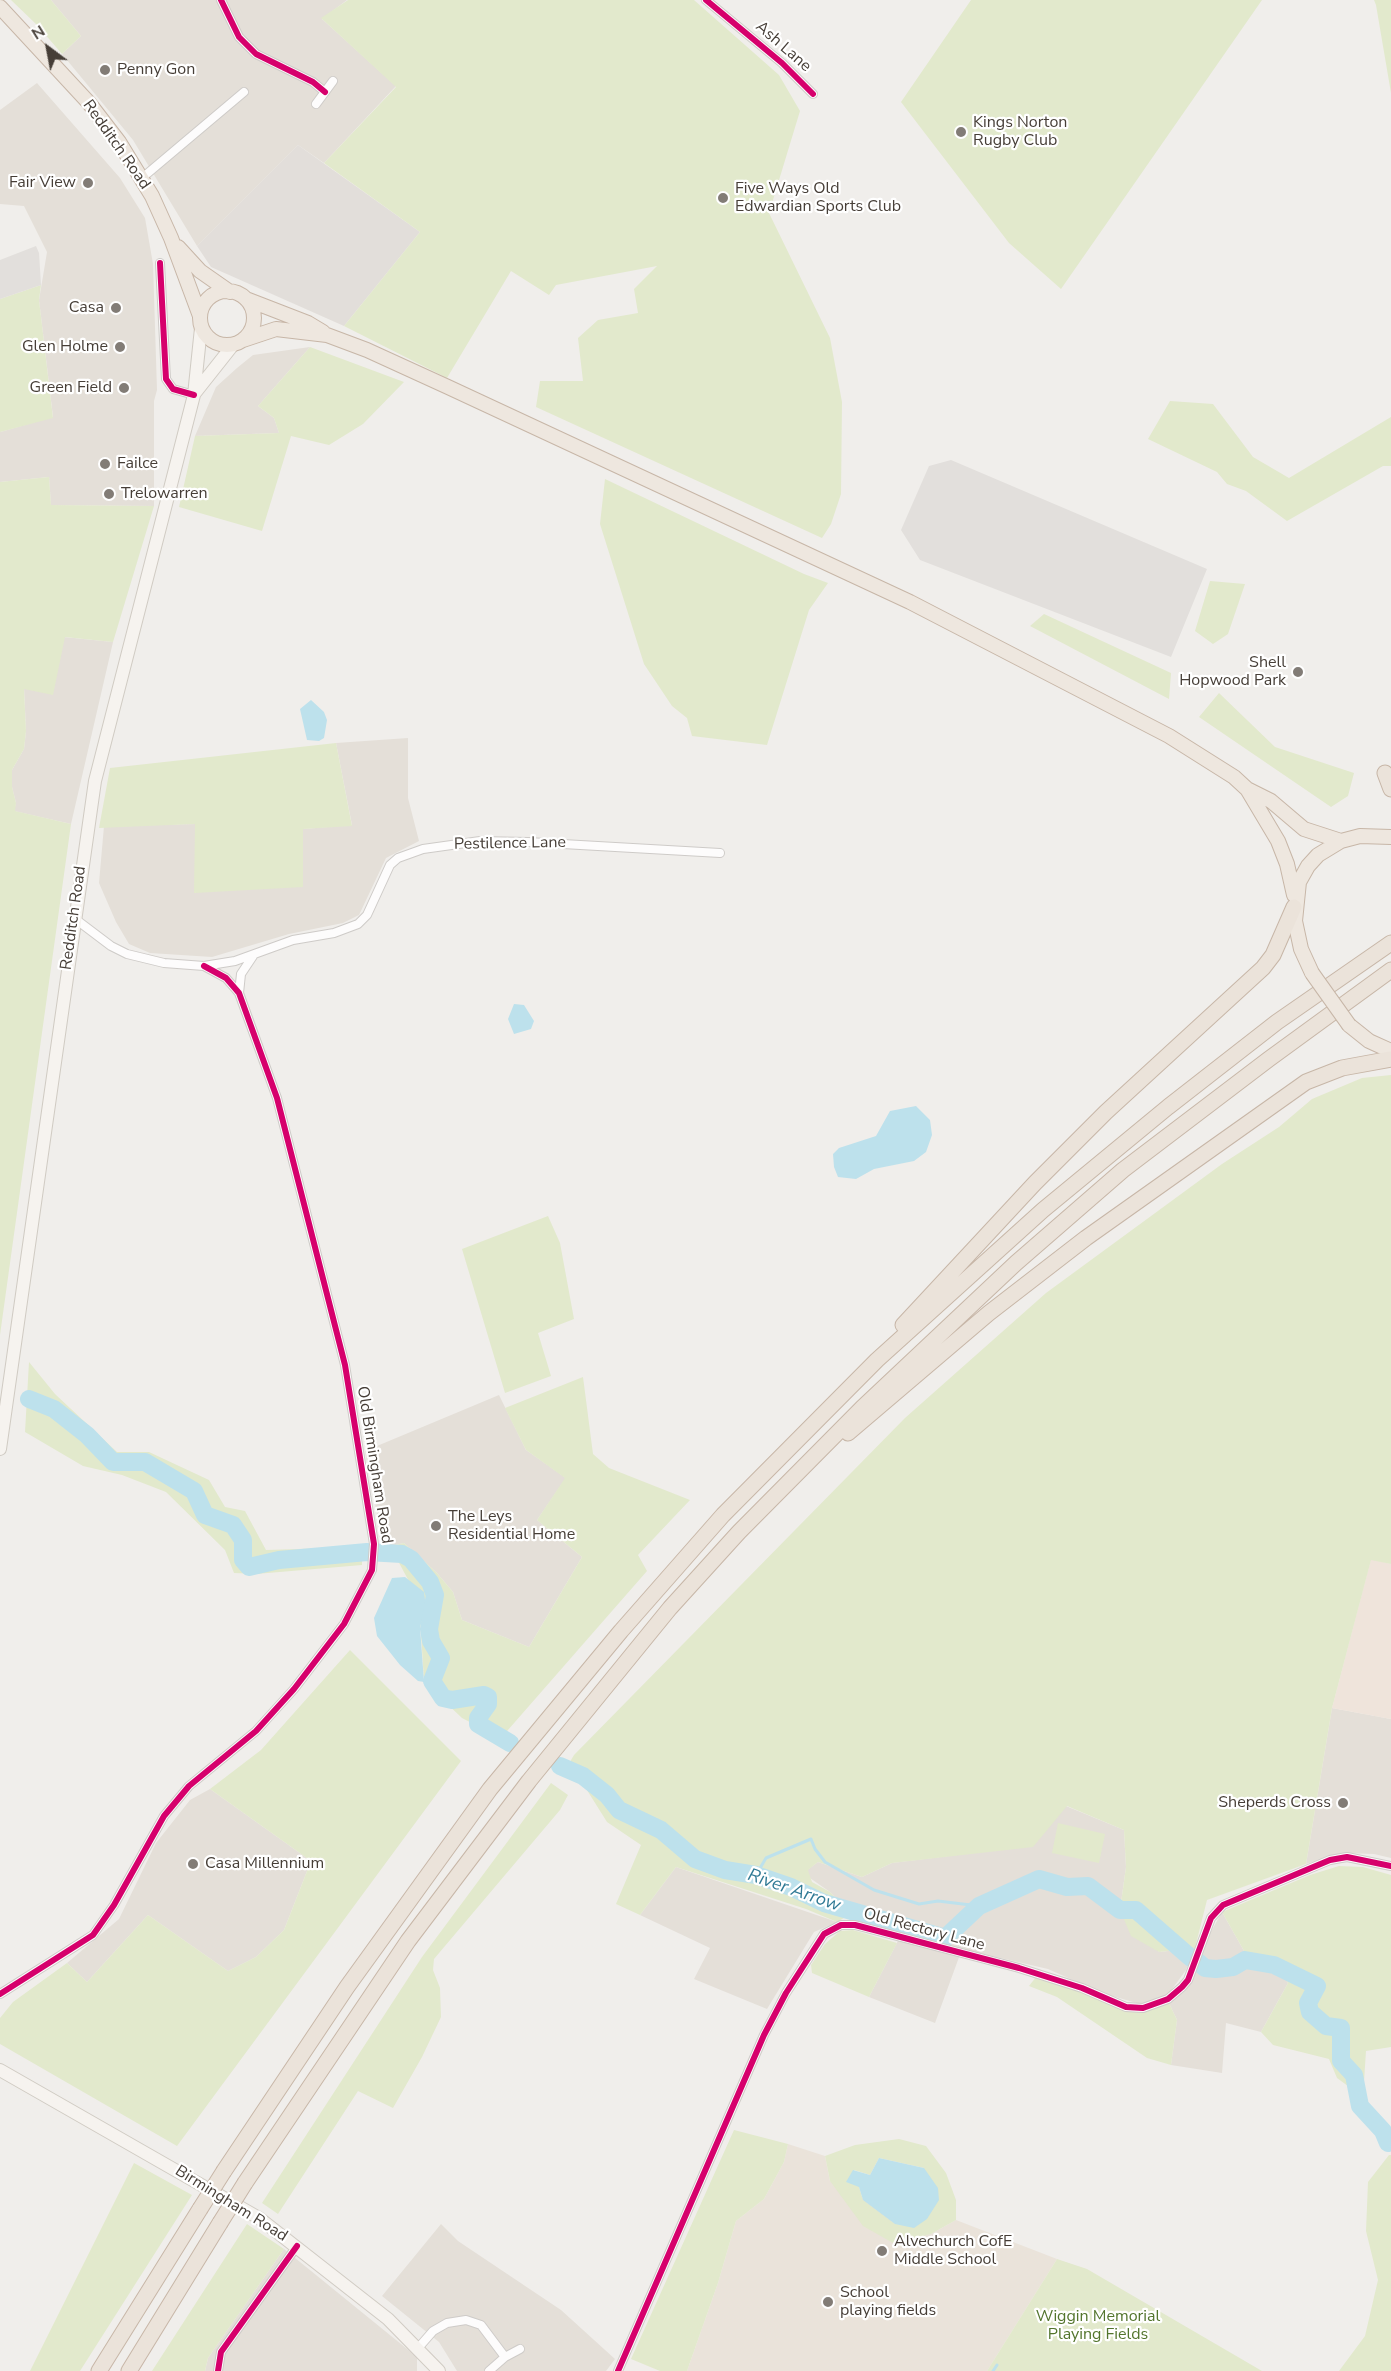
<!DOCTYPE html>
<html>
<head>
<meta charset="utf-8">
<style>
  body { margin:0 }
  #map { position:relative; width:1391px; height:2371px; overflow:hidden; background:#f0eeeb; font-family:"Nunito Sans",sans-serif }
  canvas { display:block }
  .north { position:absolute; left:18px; top:18px; width:60px; height:60px; -webkit-text-stroke:4px #fff; paint-order:stroke; rotate:328deg; font-size:16px; font-weight:700; line-height:24px; text-align:center; color:#463e37 }
  .north::after { content:''; display:block; margin:auto; width:21px; height:27px; background:#463e37; clip-path:polygon(50% 0,100% 100%,50% 72%,0 100%) }
</style>
</head>
<body>
<div id="map">
<canvas width="1391" height="2371"></canvas>
<div class="north">N</div>
</div>
<script>
const ctx = document.querySelector('canvas').getContext('2d');
ctx.lineJoin = 'round';
function fill(path, color) {
  ctx.fillStyle = color;
  ctx.fill(path, 'evenodd');
}
function shape(rows) {
  const path = new Path2D();
  for (const r of rows) {
    if (r.length === 3) {
      path.moveTo(r[0] + r[2], r[1]);
      path.arc(r[0], r[1], r[2], 0, 2 * Math.PI);
      continue;
    }
    path.moveTo(r[0], r[1]);
    for (let i = 2; i < r.length; i += 2) path.lineTo(r[i], r[i + 1]);
  }
  return path;
}
function trace(path, color, width, dash) {
  ctx.strokeStyle = color;
  ctx.lineWidth = width;
  ctx.lineCap = dash ? 'butt' : 'round';
  ctx.setLineDash(dash || []);
  ctx.stroke(path);
}
function write(font, color, halo, rows, align = 'center') {
  ctx.font = font + ' "Nunito Sans",sans-serif';
  ctx.lineWidth = 4.5;
  ctx.setLineDash([]);
  ctx.textBaseline = 'middle';
  ctx.strokeStyle = halo;
  ctx.fillStyle = color;
  for (const [text, x, y, turn = 0] of rows) {
    ctx.save();
    ctx.translate(x, y);
    ctx.rotate((+turn || 0) * Math.PI / 180);
    ctx.textAlign = isNaN(turn) ? turn : align;
    if (halo) ctx.strokeText(text, 0, 0);
    ctx.fillText(text, 0, 0);
    ctx.restore();
  }
}
const residential = shape([
  [51,0,347,0,322,19,396,86,324,163,298,145,197,246,133,140,62,54,81,36],
  [37,83,120,178,145,218,153,264,157,390,154,401,154,506,51,505,49,477,0,482,0,432,53,417,39,300,47,252,24,206,0,204,0,110],
  [310,347,258,406,274,418,279,433,195,436,216,387,237,368,253,355],
  [64,637,113,642,71,824,14,811,16,803,12,787,12,770,24,749,26,731,24,688,52,694],
  [408,738,408,798,419,841,386,858,359,915,343,923,289,934,212,957,150,953,129,944,116,922,99,883,104,826,195,824,195,893,303,829,352,825,336,743],
  [499,1395,526,1450,566,1478,537,1520,582,1557,529,1647,462,1620,453,1592,437,1573,404,1543,390,1546,378,1519,365,1451],
  [1332,1708,1391,1719,1391,1858,1374,1854,1342,1853,1306,1864],
  [210,1789,311,1861,284,1930,256,1957,228,1971,148,1915,87,1982,67,1963,119,1919,156,1843,190,1800],
  [1066,1806,1124,1830,1126,1867,1120,1910,1159,1952,1195,1948,1186,1970,1167,1996,1140,2004,1102,1993,1048,1969,962,1949,935,2023,869,1997,902,1933,851,1914,830,1892,810,1878,807,1870,818,1862,862,1877,892,1863,948,1856],
  [676,1867,837,1922,814,1932,767,2009,694,1979,710,1948,640,1915],
  [1222,1912,1248,1958,1282,1974,1288,1983,1261,2032,1226,2023,1222,2073,1171,2065,1177,2020,1168,2001,1185,1987,1204,1944],
  [441,2224,458,2241,561,2310,615,2359,606,2371,457,2371,439,2342,382,2296],
  [284,2249,417,2357,417,2371,205,2371,208,2358]
]);
const commercial = shape([
  [1371,1559,1391,1564,1391,1719,1332,1708]
]);
const industrial = shape([
  [298,145,420,232,344,326,211,267,197,246]
]);
const education = shape([
  [788,2144,825,2156,830,2181,931,2234,956,2220,1057,2259,987,2371,687,2371,718,2283,736,2221,764,2199,784,2162]
]);
const green = shape([
  [11,0,51,0,81,36,62,54,37,25],
  [348,0,694,0,779,75,800,111,769,213,830,338,842,402,841,494,831,524,822,538,536,407,540,381,583,381,578,338,598,320,638,313,634,289,657,266,556,285,549,295,511,271,447,378,344,326,420,232,324,163,396,87,321,18],
  [971,0,1262,0,1061,289,1009,243,901,102],
  [1374,0,1391,0,1391,93,1376,5],
  [41,285,39,300,53,418,0,432,0,299],
  [310,347,404,382,363,424,329,445,291,436,262,531,179,507,195,436,279,433,274,418,258,406],
  [1170,401,1213,404,1253,457,1289,478,1391,417,1391,466,1383,466,1287,521,1246,491,1227,484,1217,472,1148,439],
  [49,477,51,505,154,506,113,642,65,637,53,695,24,689,26,731,24,749,12,770,12,787,16,803,15,811,71,824,0,1335,0,482],
  [605,479,804,574,828,583,809,610,767,745,692,736,687,718,672,706,644,664,600,524],
  [1210,581,1245,584,1228,634,1213,644,1195,631],
  [1044,614,1171,673,1169,699,1030,626],
  [1219,693,1275,747,1354,773,1348,796,1331,807,1199,717],
  [336,743,352,826,303,829,303,887,194,893,195,824,99,828,110,768],
  [1391,1075,1391,1564,1371,1560,1332,1708,1306,1864,1207,1900,1195,1948,1159,1952,1131,1936,1120,1910,1126,1867,1124,1830,1067,1806,1033,1847,892,1863,862,1877,818,1862,808,1870,812,1882,830,1892,851,1914,837,1922,806,1909,676,1867,640,1915,616,1904,641,1845,607,1822,585,1787,564,1772,574,1755,905,1418,1046,1293,1222,1164,1279,1127,1312,1099,1362,1078],
  [548,1216,560,1243,574,1319,538,1333,551,1376,505,1393,462,1249],
  [29,1362,55,1394,117,1452,149,1452,209,1480,225,1507,245,1511,266,1550,362,1547,362,1565,256,1574,234,1573,225,1550,166,1492,122,1475,83,1466,25,1432],
  [583,1377,593,1454,609,1468,690,1500,638,1555,647,1571,501,1738,462,1718,424,1682,419,1600,390,1546,404,1543,437,1573,453,1592,462,1620,529,1647,582,1557,537,1520,565,1478,526,1450,505,1408],
  [350,1650,461,1761,177,2146,0,2044,0,2018,13,2002,67,1963,87,1982,148,1915,228,1971,256,1957,284,1930,311,1861,210,1789,261,1750],
  [551,1783,568,1795,560,1810,434,1959,433,1970,440,1988,441,2017,422,2057,393,2108,358,2091,278,2214,262,2203,422,1957],
  [1058,1823,1105,1834,1099,1863,1052,1853],
  [1339,1866,1363,1867,1391,1875,1391,2047,1366,2051,1363,2097,1337,2078,1329,2059,1273,2045,1261,2032,1288,1983,1282,1974,1248,1958,1222,1912,1310,1875],
  [853,1930,897,1943,869,1997,812,1973,811,1965,825,1944,840,1931],
  [1036,1977,1082,1992,1124,2010,1168,2001,1177,2020,1171,2065,1147,2058,1057,1997,1029,1986],
  [734,2130,788,2144,784,2162,764,2199,736,2221,718,2283,687,2371,660,2371,631,2359],
  [899,2139,926,2146,946,2173,956,2200,956,2220,931,2234,893,2243,863,2226,830,2181,825,2156,855,2145],
  [879,2158,924,2168,895,2224,863,2200,854,2170,870,2175],
  [1389,2155,1391,2155,1391,2371,1339,2371,1365,2336,1378,2280,1366,2231,1368,2182],
  [134,2163,192,2195,80,2371,30,2371],
  [247,2224,284,2249,208,2358,205,2371,152,2371],
  [1057,2259,1087,2269,1262,2371,987,2371]
]);
const parking = shape([
  [36,246,39,253,41,285,0,299,0,260],
  [951,460,1207,569,1171,657,920,560,901,530,929,466]
]);
const water = shape([
  [311,700,324,712,327,720,324,738,319,741,307,740,300,709],
  [514,1004,524,1005,534,1021,531,1029,514,1034,508,1019],
  [916,1106,930,1120,932,1135,926,1152,914,1161,874,1169,856,1179,838,1177,834,1167,833,1154,839,1148,876,1136,890,1111],
  [405,1577,424,1592,426,1608,420,1627,424,1682,418,1681,400,1665,377,1636,374,1618,392,1578],
  [879,2158,924,2168,938,2188,939,2200,927,2219,914,2228,895,2224,863,2200,859,2187,846,2182,853,2170,870,2175]
]);
const stream = shape([
  [756,1875,766,1858,811,1839,815,1849,825,1862,874,1890,919,1904,938,1901,979,1906],
  [993,2371,997,2365]
]);
const river = shape([
  [29,1399,54,1409,87,1435,113,1462,145,1462,194,1491,205,1515,233,1525,243,1540,243,1560,249,1567,279,1560,367,1552,402,1554,411,1559,430,1582,435,1595,429,1629,431,1641,441,1658,432,1681,443,1698,452,1700,484,1695,488,1697,488,1704,478,1718,478,1724,510,1743],
  [560,1766,583,1776,607,1795,619,1810,661,1830,695,1859,725,1870,756,1875,791,1887,824,1903,945,1938,979,1906,1039,1879,1067,1887,1088,1886,1120,1910,1136,1910,1191,1958],
  [1198,1962,1205,1968,1216,1969,1233,1967,1245,1960,1274,1965,1317,1986,1308,2003,1310,2012,1326,2026,1341,2028,1341,2061,1354,2075,1360,2106,1383,2131,1388,2143]
]);
const minor = shape([
  [221,0,239,37,256,54,313,82,325,92],
  [706,0,782,63,813,94],
  [316,104,333,81],
  [142,178,244,92],
  [160,263,166,379,173,389,194,395],
  [74,918,111,946,127,954,164,963,204,966,235,961,293,940,334,933,358,924,367,915,390,865,398,858,423,849,480,841,528,842,720,853],
  [239,993,241,974,253,956],
  [0,1994,93,1935,114,1905,164,1816,189,1786,256,1731,294,1689,344,1624,372,1570,374,1544,345,1365,277,1098,239,993,226,978,204,966],
  [419,2347,433,2331,447,2323,466,2320,481,2325,505,2357,520,2349],
  [218,2371,221,2352,297,2246],
  [489,2371,505,2357],
  [618,2371,764,2035,786,1993,824,1934,841,1925,855,1925,1019,1968,1082,1988,1126,2007,1143,2008,1168,1999,1182,1987,1188,1980,1211,1918,1223,1905,1330,1860,1347,1857,1391,1866]
]);
const secondary = shape([
  [195,393,233,345],
  [0,1449,95,781,194,395,201,328],
  [0,2070,259,2218,388,2319,439,2371]
]);
const trunk = shape([
  [0,7,89,103,119,142,152,196,171,238,200,316],
  [178,247,200,271,230,292],
  [227,318,27],
  [246,299,308,323,323,332],
  [243,340,276,329,327,335,367,350,448,387,910,602,1169,736,1234,777,1247,789,1271,801,1304,829,1341,841],
  [1247,789,1278,841,1287,864,1294,895],
  [1312,973,1301,949,1295,921,1299,882,1308,866,1318,855,1341,841,1360,836,1391,837],
  [1349,1025,1369,1041,1391,1051]
]);
const motorway = shape([
  [1385,773,1391,789],
  [903,1325,1035,1183,1106,1112,1263,968,1273,955,1294,907],
  [848,1433,989,1313,1086,1238,1306,1082,1342,1068,1391,1059],
  [224,2171,347,1987,490,1789,621,1631,723,1515,877,1360,1043,1210,1168,1107,1277,1022,1391,943],
  [245,2183,408,1941,529,1781,670,1608,739,1532,862,1408,1016,1263,1123,1170,1269,1059,1391,970],
  [99,2371,200,2209],
  [129,2371,220,2223]
]);
const trunkBridge = shape([
  [1312,973,1349,1025]
]);
const motorwayBridge = shape([
  [200,2209,224,2171],
  [220,2223,245,2183]
]);
const cycleway = shape([
  [221,0,239,37,256,54,313,82,325,92],
  [706,0,782,63,813,94],
  [160,263,166,379,173,389,194,395],
  [0,1994,93,1935,114,1905,164,1816,189,1786,256,1731,294,1689,344,1624,372,1570,374,1544,345,1365,277,1098,239,993,226,978,204,966],
  [218,2371,221,2352,297,2246],
  [618,2371,764,2035,786,1993,824,1934,841,1925,855,1925,1019,1968,1082,1988,1126,2007,1143,2008,1168,1999,1182,1987,1188,1980,1211,1918,1223,1905,1330,1860,1347,1857,1391,1866]
]);
const markers = [
  [105,70,6,"#827c76"],
  [961,132,6,"#827c76"],
  [88,183,6,"#827c76"],
  [723,198,6,"#827c76"],
  [116,308,6,"#827c76"],
  [120,347,6,"#827c76"],
  [124,388,6,"#827c76"],
  [105,464,6,"#827c76"],
  [109,494,6,"#827c76"],
  [1298,672,6,"#827c76"],
  [436,1526,6,"#827c76"],
  [1343,1803,6,"#827c76"],
  [193,1864,6,"#827c76"],
  [882,2251,6,"#827c76"],
  [828,2302,6,"#827c76"]
];
const streetNames = [
  ["Ash Lane",783,47,41],
  ["Redditch Road",116,145,55],
  ["Pestilence Lane",510,844,-1],
  ["Redditch Road",74,918,-82],
  ["Old Birmingham Road",374,1465,81],
  ["Old Rectory Lane",924,1930,15],
  ["Birmingham Road",231,2204,32]
];
const poiNames = [
  ["Penny Gon",117,70],
  ["Kings Norton",973,123],
  ["Rugby Club",973,141],
  ["Fair View",76,183,"right"],
  ["Five Ways Old",735,189],
  ["Edwardian Sports Club",735,207],
  ["Casa",104,308,"right"],
  ["Glen Holme",108,347,"right"],
  ["Green Field",112,388,"right"],
  ["Failce",117,464],
  ["Trelowarren",121,494],
  ["Shell",1286,663,"right"],
  ["Hopwood Park",1286,681,"right"],
  ["The Leys",448,1517],
  ["Residential Home",448,1535],
  ["Sheperds Cross",1331,1803,"right"],
  ["Casa Millennium",205,1864],
  ["Alvechurch CofE",894,2242],
  ["Middle School",894,2260],
  ["School",840,2293],
  ["playing fields",840,2311]
];
const parkNames = [
  ["Wiggin Memorial",1098,2317],
  ["Playing Fields",1098,2335]
];
const waterNames = [
  ["River Arrow",794,1891,19]
];
fill(residential, '#e4dfd8');
fill(commercial, '#efe4db');
fill(industrial, '#e2deda');
fill(education, '#eae3da');
fill(green, '#e2e9cc');
fill(parking, '#e2dfdc');
fill(water, '#bde1ec');
trace(stream, '#bde1ec', 3);
trace(river, '#bde1ec', 18);
trace(minor, '#cecbc8', 10);
trace(secondary, '#d0cbc3', 14);
trace(trunk, '#c7b6a7', 16);
trace(motorway, '#c7b6a7', 17);
trace(minor, '#fdfcfc', 8);
trace(secondary, '#f6f3ef', 12);
trace(trunk, '#eee7df', 14);
trace(motorway, '#ebe3da', 15);
trace(trunkBridge, '#c7b6a7', 16, []);
trace(motorwayBridge, '#c7b6a7', 17, []);
trace(trunkBridge, '#eee7df', 14);
trace(motorwayBridge, '#ebe3da', 15);
trace(cycleway, '#d6006c', 6);
for (const [x, y, r, color] of markers) {
  const dot = new Path2D();
  dot.arc(x, y, r, 0, 2 * Math.PI);
  ctx.fillStyle = color;
  ctx.fill(dot);
  trace(dot, '#fff', 2);
}
write('16px', '#463e37', '#fff', streetNames);
write('16px', '#463e37', '#fff', poiNames, 'left');
write('16px', '#53752d', '#fff', parkNames);
write('italic 18px', '#307a95', '#fff', waterNames);
</script>
</body>
</html>
